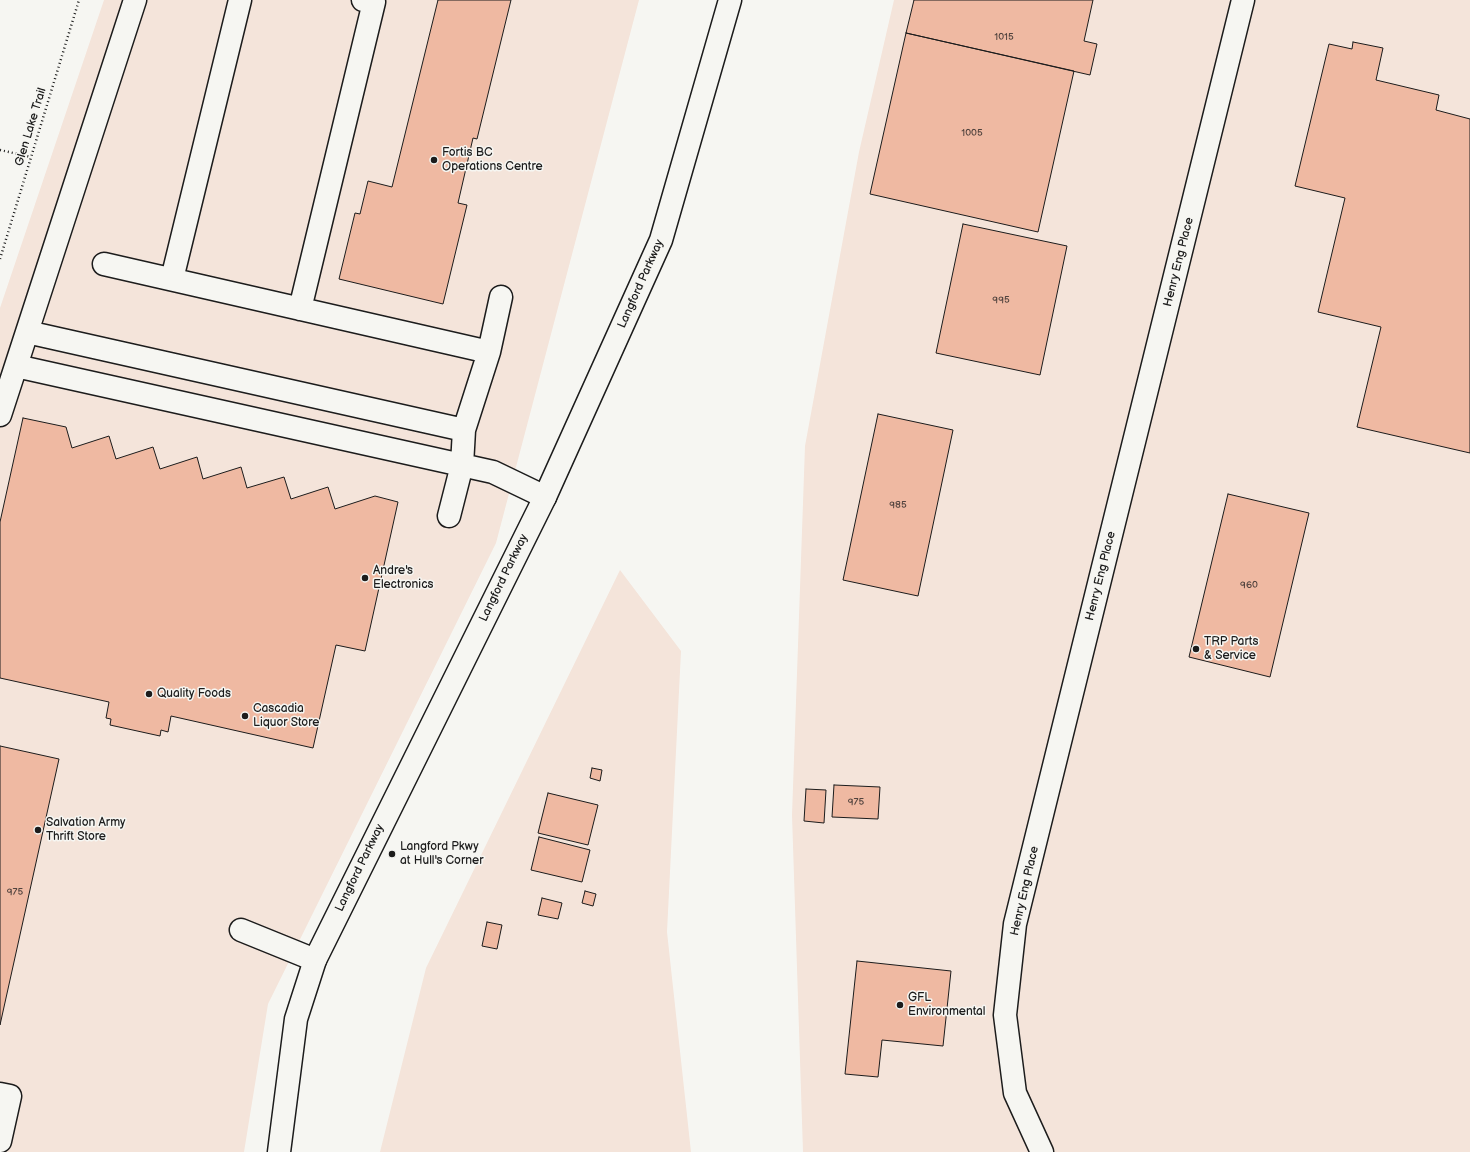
<!DOCTYPE html>
<html>
<head>
<meta charset="utf-8">
<style>
  body { margin:0 }
  canvas { display:block; background:#f6f6f2 }
</style>
</head>
<body>
<canvas width="1470" height="1152"></canvas>
<script>
const ctx = document.querySelector('canvas').getContext('2d');
ctx.lineJoin = 'round';
function fill(path, color) {
  ctx.fillStyle = color;
  ctx.fill(path, 'evenodd');
}
function shape(rows) {
  const path = new Path2D();
  for (const r of rows) {
    path.moveTo(r[0], r[1]);
    for (let i = 2; i < r.length; i += 2) path.lineTo(r[i], r[i + 1]);
  }
  return path;
}
function trace(path, color, width, dash) {
  ctx.strokeStyle = color;
  ctx.lineWidth = width;
  ctx.lineCap = dash ? 'butt' : 'round';
  ctx.setLineDash(dash || []);
  ctx.stroke(path);
}
function write(font, color, halo, rows, align = 'center') {
  ctx.font = font + ' "Balsamiq Sans",sans-serif';
  ctx.lineWidth = 3;
  ctx.setLineDash([]);
  ctx.textBaseline = 'middle';
  ctx.strokeStyle = halo;
  ctx.fillStyle = color;
  for (const [text, x, y, turn = 0] of rows) {
    ctx.save();
    ctx.translate(x, y);
    ctx.rotate((+turn || 0) * Math.PI / 180);
    ctx.textAlign = isNaN(turn) ? turn : align;
    if (halo) ctx.strokeText(text, 0, 0);
    ctx.fillText(text, 0, 0);
    ctx.restore();
  }
}
const built = shape([
  [104,0,639,0,496,543,268,1004,244,1152,0,1152,0,308],
  [894,0,1470,0,1470,1152,803,1152,792,815,805,446,859,152],
  [620,570,681,651,667,932,691,1152,380,1152,426,968]
]);
const building = shape([
  [438,0,511,0,477,139,473,138,458,203,467,205,443,304,339,279,355,213,360,214,368,181,392,187,438,0],
  [914,0,1093,0,1084,41,1097,44,1090,75,906,33,914,0],
  [906,33,1074,71,1038,232,870,194,906,33],
  [1353,42,1383,48,1376,80,1439,95,1436,110,1470,119,1470,453,1357,427,1381,327,1318,312,1345,198,1295,186,1329,44,1352,49,1353,42],
  [963,224,1067,246,1040,375,936,353,963,224],
  [878,414,953,430,918,596,843,580,878,414],
  [23,418,66,427,72,448,109,436,116,459,153,447,160,469,197,457,203,479,241,467,247,488,284,477,291,499,328,487,335,509,375,496,398,502,365,651,336,645,313,748,171,716,168,732,161,730,160,736,110,725,111,719,106,718,109,702,0,678,0,522,23,418],
  [1228,494,1309,513,1270,677,1189,657,1228,494],
  [0,746,59,759,0,1025,0,746],
  [592,768,602,770,600,781,590,778,592,768],
  [834,785,880,787,878,819,832,817,834,785],
  [806,789,826,790,824,823,804,821,806,789],
  [548,793,598,805,588,845,538,833,548,793],
  [539,837,590,850,582,882,531,870,539,837],
  [585,891,596,894,593,906,582,903,585,891],
  [542,898,562,903,558,919,538,915,542,898],
  [487,922,502,925,497,949,482,946,487,922],
  [857,961,951,971,943,1046,882,1040,878,1077,845,1074,857,961]
]);
const path = shape([
  [0,150,31,157],
  [0,259,79,0]
]);
const minor = shape([
  [104,264,489,352],
  [172,279,240,0],
  [300,309,374,2,363,0],
  [27,332,464,430],
  [16,366,493,472,545,497],
  [0,415,135,0],
  [449,516,462,465,464,430,489,352,501,297],
  [241,930,315,960],
  [0,1094,10,1096,0,1141],
  [1042,1152,1015,1093,1005,1015,1015,924,1243,0]
]);
const major = shape([
  [279,1152,296,1019,315,960,545,497,661,240,730,0]
]);
const markers = [
  [434,160,4,"#1c1c1c"],
  [365,578,4,"#1c1c1c"],
  [1196,649,4,"#1c1c1c"],
  [149,694,4,"#1c1c1c"],
  [245,716,4,"#1c1c1c"],
  [38,830,4,"#1c1c1c"],
  [392,854,4,"#1c1c1c"],
  [900,1005,4,"#1c1c1c"]
];
const numberNames = [
  ["1015",1004,37],
  ["1005",972,133],
  ["995",1001,300],
  ["985",898,505],
  ["960",1249,585],
  ["975",856,802],
  ["975",15,892]
];
const streetNames = [
  ["Glen Lake Trail",31,127,-73],
  ["Henry Eng Place",1179,262,-76],
  ["Langford Parkway",641,284,-66],
  ["Henry Eng Place",1101,576,-76],
  ["Langford Parkway",504,578,-64],
  ["Langford Parkway",360,868,-64],
  ["Henry Eng Place",1025,891,-77]
];
const poiNames = [
  ["Fortis BC",442,153],
  ["Operations Centre",442,167],
  ["Andre's",373,571],
  ["Electronics",373,585],
  ["TRP Parts",1204,642],
  ["& Service",1204,656],
  ["Quality Foods",157,694],
  ["Cascadia",253,709],
  ["Liquor Store",253,723],
  ["Salvation Army",46,823],
  ["Thrift Store",46,837],
  ["Langford Pkwy",400,847],
  ["at Hull's Corner",400,861],
  ["GFL",908,998],
  ["Environmental",908,1012]
];
fill(built, '#f4e4da');
fill(building, '#efb9a2');
trace(building, '#1c1c1c', 1);
trace(minor, '#1c1c1c', 25);
trace(major, '#1c1c1c', 25);
trace(path, '#1c1c1c', 2.5, [1, 3]);
trace(minor, '#f6f6f2', 22);
trace(major, '#f6f6f2', 22);
for (const [x, y, r, color] of markers) {
  const dot = new Path2D();
  dot.arc(x, y, r, 0, 2 * Math.PI);
  ctx.fillStyle = color;
  ctx.fill(dot);
  trace(dot, '#f6f6f2', 1.5);
}
write('10px', '#51433e', null, numberNames);
write('12px', '#1c1c1c', '#f6f6f2', streetNames);
write('12px', '#1c1c1c', '#f6f6f2', poiNames, 'left');
</script>
</body>
</html>
